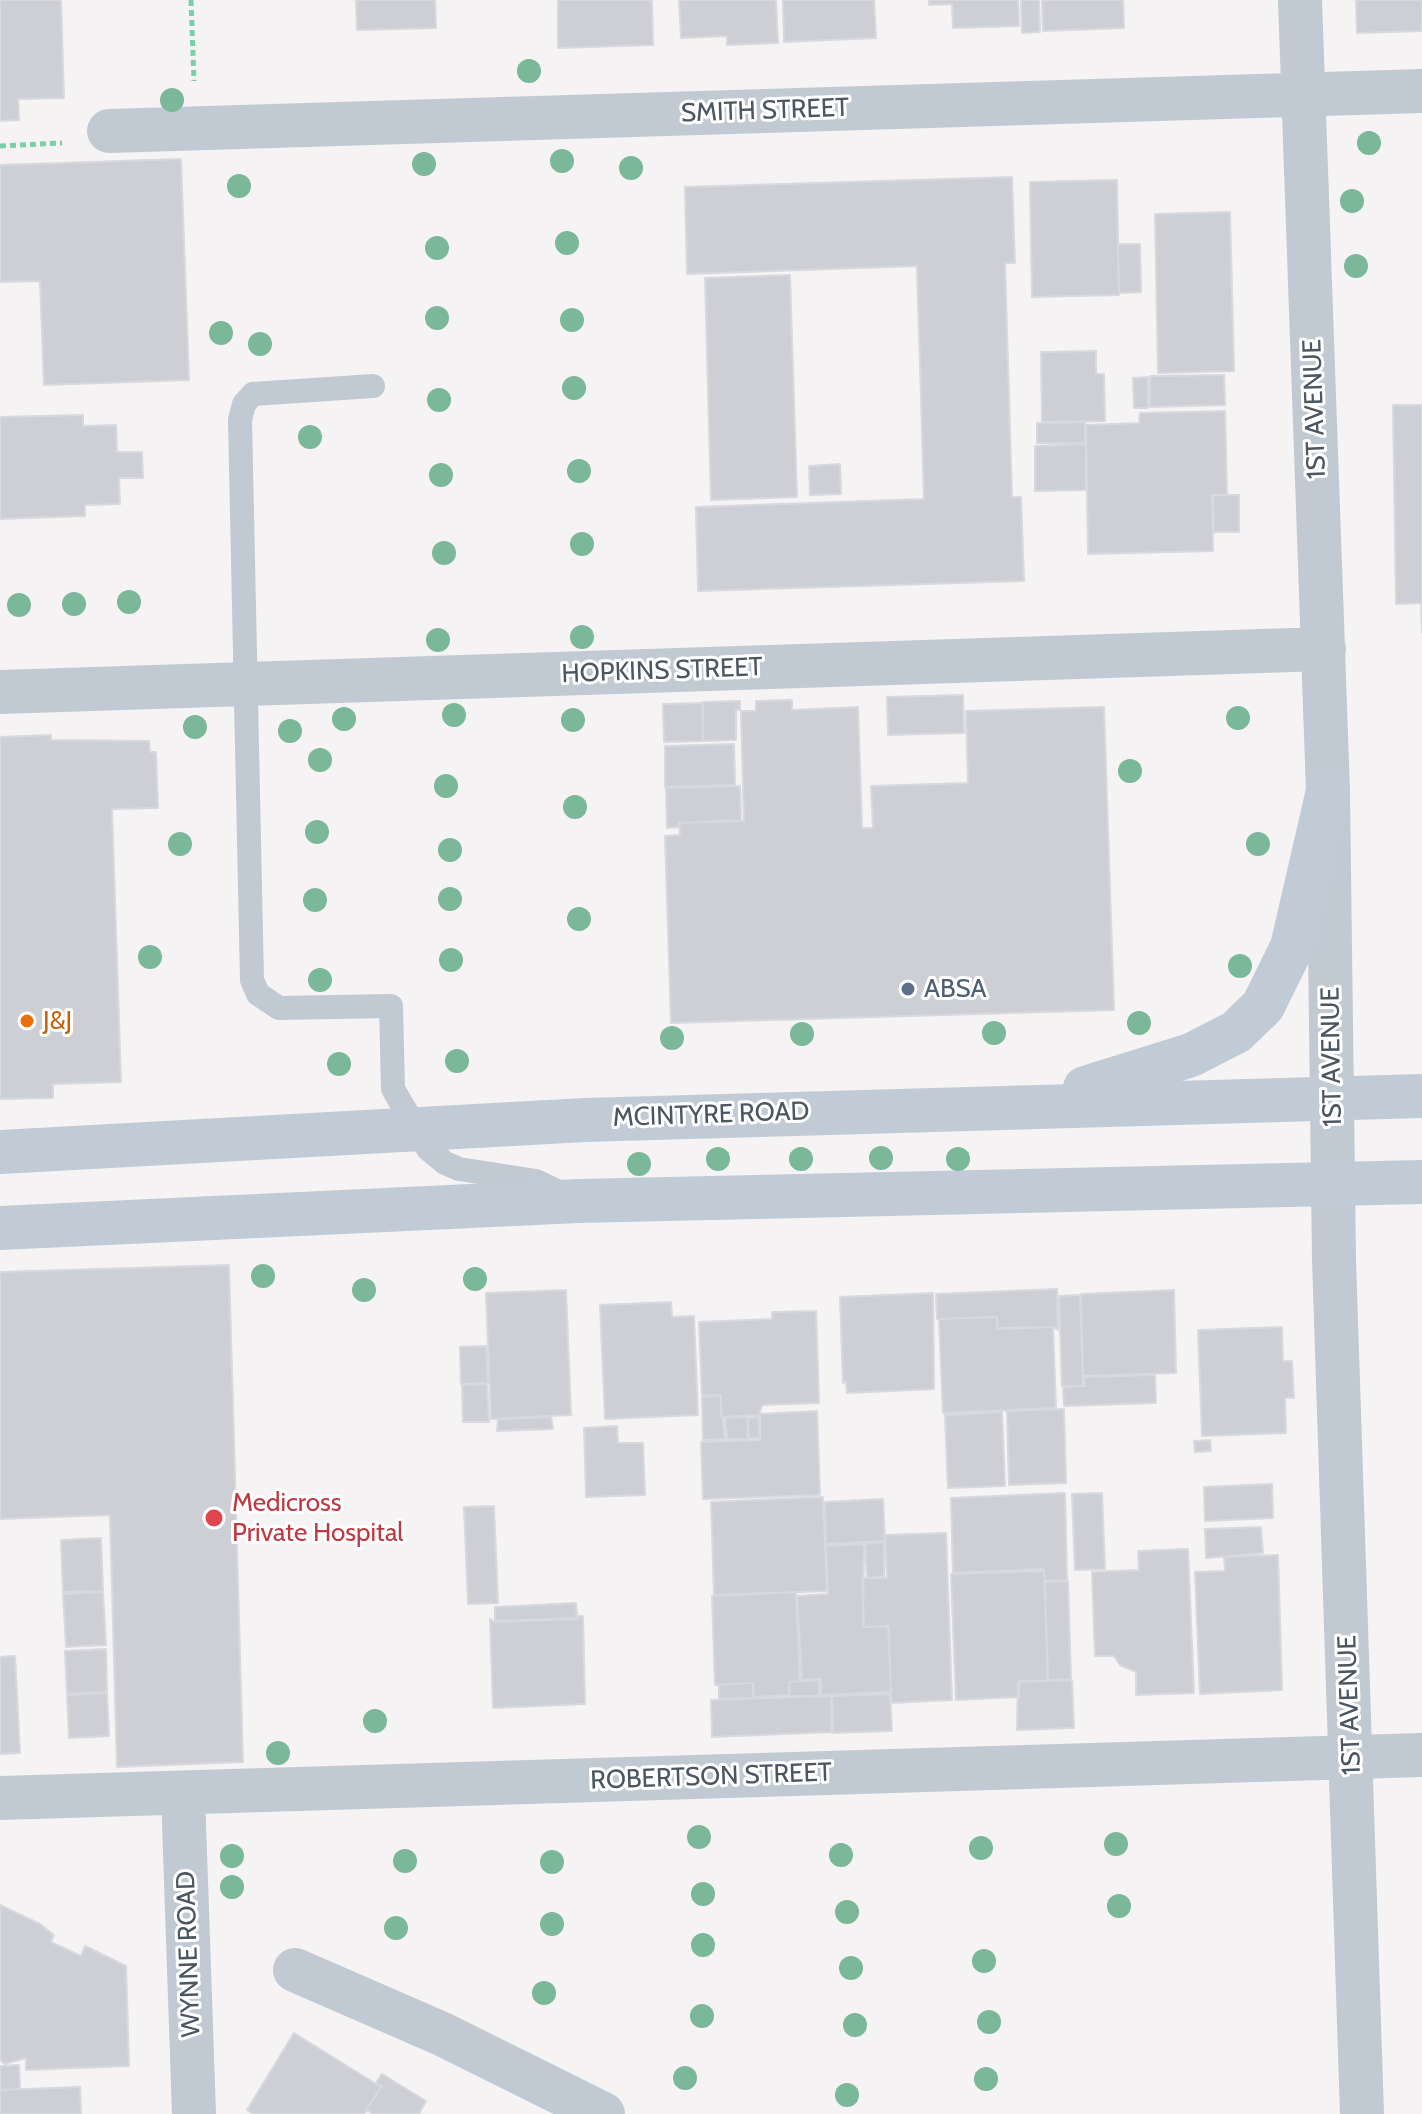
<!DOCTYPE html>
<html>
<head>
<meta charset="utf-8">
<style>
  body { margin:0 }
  canvas { display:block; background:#f5f3f3 }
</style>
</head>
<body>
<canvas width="1422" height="2114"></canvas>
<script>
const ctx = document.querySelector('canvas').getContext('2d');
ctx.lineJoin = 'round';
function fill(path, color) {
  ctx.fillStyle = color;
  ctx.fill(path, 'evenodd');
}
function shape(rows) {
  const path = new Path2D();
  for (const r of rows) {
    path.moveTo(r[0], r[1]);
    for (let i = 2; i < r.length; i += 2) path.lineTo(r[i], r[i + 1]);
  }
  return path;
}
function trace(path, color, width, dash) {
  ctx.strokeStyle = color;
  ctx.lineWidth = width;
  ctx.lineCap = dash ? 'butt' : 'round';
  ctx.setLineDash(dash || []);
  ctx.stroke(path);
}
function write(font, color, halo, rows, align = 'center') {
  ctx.font = font + ' Cabin,sans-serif';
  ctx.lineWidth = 6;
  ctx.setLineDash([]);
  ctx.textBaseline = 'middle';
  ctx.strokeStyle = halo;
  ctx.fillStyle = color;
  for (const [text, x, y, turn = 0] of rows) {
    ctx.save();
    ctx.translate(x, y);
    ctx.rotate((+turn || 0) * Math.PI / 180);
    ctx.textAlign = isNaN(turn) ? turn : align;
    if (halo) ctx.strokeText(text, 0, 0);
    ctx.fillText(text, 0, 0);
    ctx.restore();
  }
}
const building = shape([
  [0,0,61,0,64,98,18,99,19,120,0,121,0,0],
  [356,0,435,0,436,28,357,30,356,0],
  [558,0,652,0,653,45,558,48,558,0],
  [679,0,776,0,778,43,727,45,727,36,681,38,679,0],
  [783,0,874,0,876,38,784,42,783,0],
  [929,0,1018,0,1019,26,953,28,952,4,929,5,929,0],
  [1021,0,1039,0,1040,32,1022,33,1021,0],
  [1042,0,1123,0,1124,28,1043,31,1042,0],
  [1356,0,1422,0,1422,31,1357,33,1356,0],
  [181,159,189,380,44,385,40,281,0,282,0,165,181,159],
  [1012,177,1015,263,1005,263,1012,497,1021,497,1024,581,698,591,696,507,924,499,917,266,687,274,685,187,1012,177],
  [1117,180,1119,295,1032,297,1030,182,1117,180],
  [1230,212,1234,371,1158,373,1155,214,1230,212],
  [1118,244,1140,244,1141,292,1119,293,1118,244],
  [790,275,797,497,711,500,705,278,790,275],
  [1096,351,1096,374,1104,374,1105,421,1042,422,1041,352,1096,351],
  [1224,375,1225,405,1150,407,1150,376,1224,375],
  [1148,377,1148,408,1134,408,1133,378,1148,377],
  [1393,405,1422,405,1422,633,1421,603,1396,604,1393,405],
  [1225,411,1227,495,1212,495,1213,551,1088,554,1086,425,1139,423,1140,413,1225,411],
  [83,415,83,426,116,425,117,452,142,452,143,478,119,478,120,504,85,505,85,516,0,519,0,417,83,415],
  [1085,422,1085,443,1037,443,1037,423,1085,422],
  [1086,444,1086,490,1035,491,1035,446,1086,444],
  [840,464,841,494,810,495,809,466,840,464],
  [1213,495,1239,495,1239,532,1214,532,1213,495],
  [963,695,964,733,888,735,887,697,963,695],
  [792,700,792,710,858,707,862,828,873,828,871,786,968,783,966,711,1104,707,1114,1010,671,1023,665,836,680,835,679,823,744,821,741,711,756,711,756,701,792,700],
  [740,701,740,710,736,710,736,740,703,741,703,702,740,701],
  [702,703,703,741,664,742,663,704,702,703],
  [51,735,51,740,149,741,150,752,156,752,158,808,112,809,121,1082,53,1084,53,1098,0,1099,0,737,51,735],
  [734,744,735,785,665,787,665,746,734,744],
  [740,786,741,820,679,823,679,827,667,828,666,788,740,786],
  [229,1265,243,1762,117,1767,110,1515,0,1519,0,1272,229,1265],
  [1057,1289,1058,1330,1053,1327,997,1328,997,1317,937,1319,936,1294,1057,1289],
  [566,1290,571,1415,491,1419,486,1293,566,1290],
  [1174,1290,1176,1373,1083,1376,1081,1294,1174,1290],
  [933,1293,934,1389,847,1393,846,1382,843,1383,840,1297,933,1293],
  [1080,1295,1083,1386,1062,1386,1059,1296,1080,1295],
  [671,1302,672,1317,694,1316,698,1415,605,1419,600,1305,671,1302],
  [816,1311,819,1403,762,1405,759,1415,721,1417,721,1395,702,1395,699,1322,772,1319,772,1312,816,1311],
  [997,1317,997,1329,1053,1327,1056,1408,943,1413,939,1319,997,1317],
  [1282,1327,1283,1361,1292,1361,1294,1398,1285,1398,1286,1433,1202,1436,1198,1330,1282,1327],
  [486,1346,488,1383,461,1384,460,1347,486,1346],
  [1155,1375,1156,1403,1064,1406,1063,1387,1085,1386,1084,1377,1155,1375],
  [487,1384,489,1422,463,1422,462,1385,487,1384],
  [720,1396,725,1439,703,1440,702,1397,720,1396],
  [1064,1409,1066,1483,1009,1485,1007,1411,1064,1409],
  [817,1411,820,1495,703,1499,701,1442,760,1440,760,1414,817,1411],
  [1002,1412,1005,1486,948,1488,945,1415,1002,1412],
  [551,1417,553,1429,497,1431,498,1419,551,1417],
  [747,1417,748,1439,727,1439,725,1418,747,1417],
  [758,1417,760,1438,749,1438,748,1418,758,1417],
  [617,1426,618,1443,643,1443,645,1495,586,1497,584,1428,617,1426],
  [1210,1440,1211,1451,1195,1452,1194,1441,1210,1440],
  [1272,1484,1273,1518,1205,1521,1204,1487,1272,1484],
  [1065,1493,1067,1580,1045,1581,1044,1569,953,1573,951,1498,1065,1493],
  [1102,1493,1105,1569,1075,1570,1072,1494,1102,1493],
  [823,1497,827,1591,714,1595,711,1502,823,1497],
  [883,1499,885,1541,826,1544,825,1502,883,1499],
  [494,1506,498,1603,468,1604,464,1507,494,1506],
  [1261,1527,1263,1553,1206,1558,1205,1529,1261,1527],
  [946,1533,952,1700,891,1703,889,1626,864,1627,862,1578,887,1578,885,1535,946,1533],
  [101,1538,103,1591,63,1592,61,1540,101,1538],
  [884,1542,884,1576,867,1578,865,1544,884,1542],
  [864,1544,863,1627,888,1626,891,1692,821,1695,821,1679,802,1680,797,1596,828,1594,826,1546,864,1544],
  [1188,1549,1194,1693,1136,1695,1136,1672,1120,1665,1114,1656,1095,1656,1092,1572,1139,1570,1138,1551,1188,1549],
  [1278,1555,1282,1690,1200,1694,1195,1572,1225,1571,1224,1557,1278,1555],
  [1044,1571,1048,1681,1019,1681,1019,1697,956,1700,951,1574,1044,1571],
  [1068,1581,1071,1679,1048,1680,1045,1582,1068,1581],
  [103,1592,106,1645,66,1647,63,1594,103,1592],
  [796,1592,800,1681,789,1682,789,1695,754,1697,753,1683,715,1685,712,1596,796,1592],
  [576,1603,577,1618,495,1621,495,1607,576,1603],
  [577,1616,583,1616,585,1704,493,1708,490,1619,494,1622,578,1619,577,1616],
  [106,1649,107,1692,67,1694,65,1651,106,1649],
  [15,1656,20,1753,0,1754,0,1657,15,1656],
  [819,1680,819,1696,790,1696,789,1682,819,1680],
  [1072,1680,1074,1728,1017,1730,1018,1682,1072,1680],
  [753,1683,753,1698,719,1699,719,1685,753,1683],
  [107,1693,109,1736,69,1738,67,1695,107,1693],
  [890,1694,892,1731,833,1733,832,1696,890,1694],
  [831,1696,832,1732,712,1737,711,1700,831,1696],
  [0,1905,40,1924,54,1935,51,1942,81,1956,85,1946,126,1966,129,2066,26,2070,26,2058,4,2064,0,2059,0,1905],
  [294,2033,381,2087,364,2114,253,2114,247,2110,294,2033],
  [19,2065,20,2089,0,2090,0,2066,19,2065],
  [382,2074,426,2101,419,2114,373,2114,366,2110,382,2086,376,2083,382,2074],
  [80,2087,81,2114,0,2114,0,2090,80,2087]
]);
const path = shape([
  [191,0,194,81],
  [0,146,62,143]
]);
const service = shape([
  [373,386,253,394,244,404,240,420,252,980,258,994,279,1008,391,1006,393,1089,428,1149,445,1163,459,1169,536,1181,565,1195]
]);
const minor = shape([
  [1300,0,1328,791,1334,1260,1362,2114],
  [109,131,1422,91],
  [0,692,1324,649],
  [183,1794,194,2114],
  [0,1798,1422,1755],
  [295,1970,442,2034,603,2114]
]);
const secondary = shape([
  [1085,1088,1191,1055,1236,1032,1263,1006,1292,947,1328,791],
  [0,1152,585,1120,1422,1096],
  [0,1228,578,1201,1422,1182]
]);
const trees = [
  [529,71],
  [172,100],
  [1369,143],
  [562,161],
  [424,164],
  [631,168],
  [239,186],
  [1352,201],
  [567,243],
  [437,248],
  [1356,266],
  [437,318],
  [572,320],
  [221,333],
  [260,344],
  [574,388],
  [439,400],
  [310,437],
  [579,471],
  [441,475],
  [582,544],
  [444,553],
  [129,602],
  [74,604],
  [19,605],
  [582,637],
  [438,640],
  [454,715],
  [1238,718],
  [344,719],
  [573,720],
  [195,727],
  [290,731],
  [320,760],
  [1130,771],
  [446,786],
  [575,807],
  [317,832],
  [180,844],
  [1258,844],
  [450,850],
  [450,899],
  [315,900],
  [579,919],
  [150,957],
  [451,960],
  [1240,966],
  [320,980],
  [1139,1023],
  [994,1033],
  [802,1034],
  [672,1038],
  [457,1061],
  [339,1064],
  [881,1158],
  [718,1159],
  [801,1159],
  [958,1159],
  [639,1164],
  [263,1276],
  [475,1279],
  [364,1290],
  [375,1721],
  [278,1753],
  [699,1837],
  [1116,1844],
  [981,1848],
  [841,1855],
  [232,1856],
  [405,1861],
  [552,1862],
  [232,1887],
  [703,1894],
  [1119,1906],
  [847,1912],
  [552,1924],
  [396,1928],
  [703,1945],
  [984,1961],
  [851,1968],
  [544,1993],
  [702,2016],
  [989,2022],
  [855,2025],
  [685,2078],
  [986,2079],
  [847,2095]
];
const markers = [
  [908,989,8,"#5c6f8a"],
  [27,1021,8,"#e8710a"],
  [214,1518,10,"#e0444e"]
];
const streetNames = [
  ["SMITH STREET",765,111,-2],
  ["1ST AVENUE",1315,409,-92],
  ["HOPKINS STREET",662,671,-2],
  ["1ST AVENUE",1332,1057,-91],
  ["MCINTYRE ROAD",711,1115,-2],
  ["1ST AVENUE",1350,1705,-92],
  ["ROBERTSON STREET",711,1777,-2],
  ["WYNNE ROAD",189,1954,-92]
];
const serviceNames = [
  ["ABSA",924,989]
];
const foodNames = [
  ["J&J",43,1021]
];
const healthNames = [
  ["Medicross",232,1503],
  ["Private Hospital",232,1533]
];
fill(building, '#cdcfd5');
trace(building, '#d7d9de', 2);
trace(path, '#7ad0a6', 5, [6, 4]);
trace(service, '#c1cad2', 24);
trace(minor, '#c1cad2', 44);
trace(secondary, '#c1cbd6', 44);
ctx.fillStyle = '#7bb799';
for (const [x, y] of trees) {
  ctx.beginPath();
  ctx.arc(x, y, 12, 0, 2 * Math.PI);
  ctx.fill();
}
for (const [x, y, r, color] of markers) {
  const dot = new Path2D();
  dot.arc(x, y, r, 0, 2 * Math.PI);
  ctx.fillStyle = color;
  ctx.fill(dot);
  trace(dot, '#fff', 3);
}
write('26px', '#4a5661', '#fff', streetNames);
write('26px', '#4e5e75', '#fff', serviceNames, 'left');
write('26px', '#c56008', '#fff', foodNames, 'left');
write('26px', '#be3a42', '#fff', healthNames, 'left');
</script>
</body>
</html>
